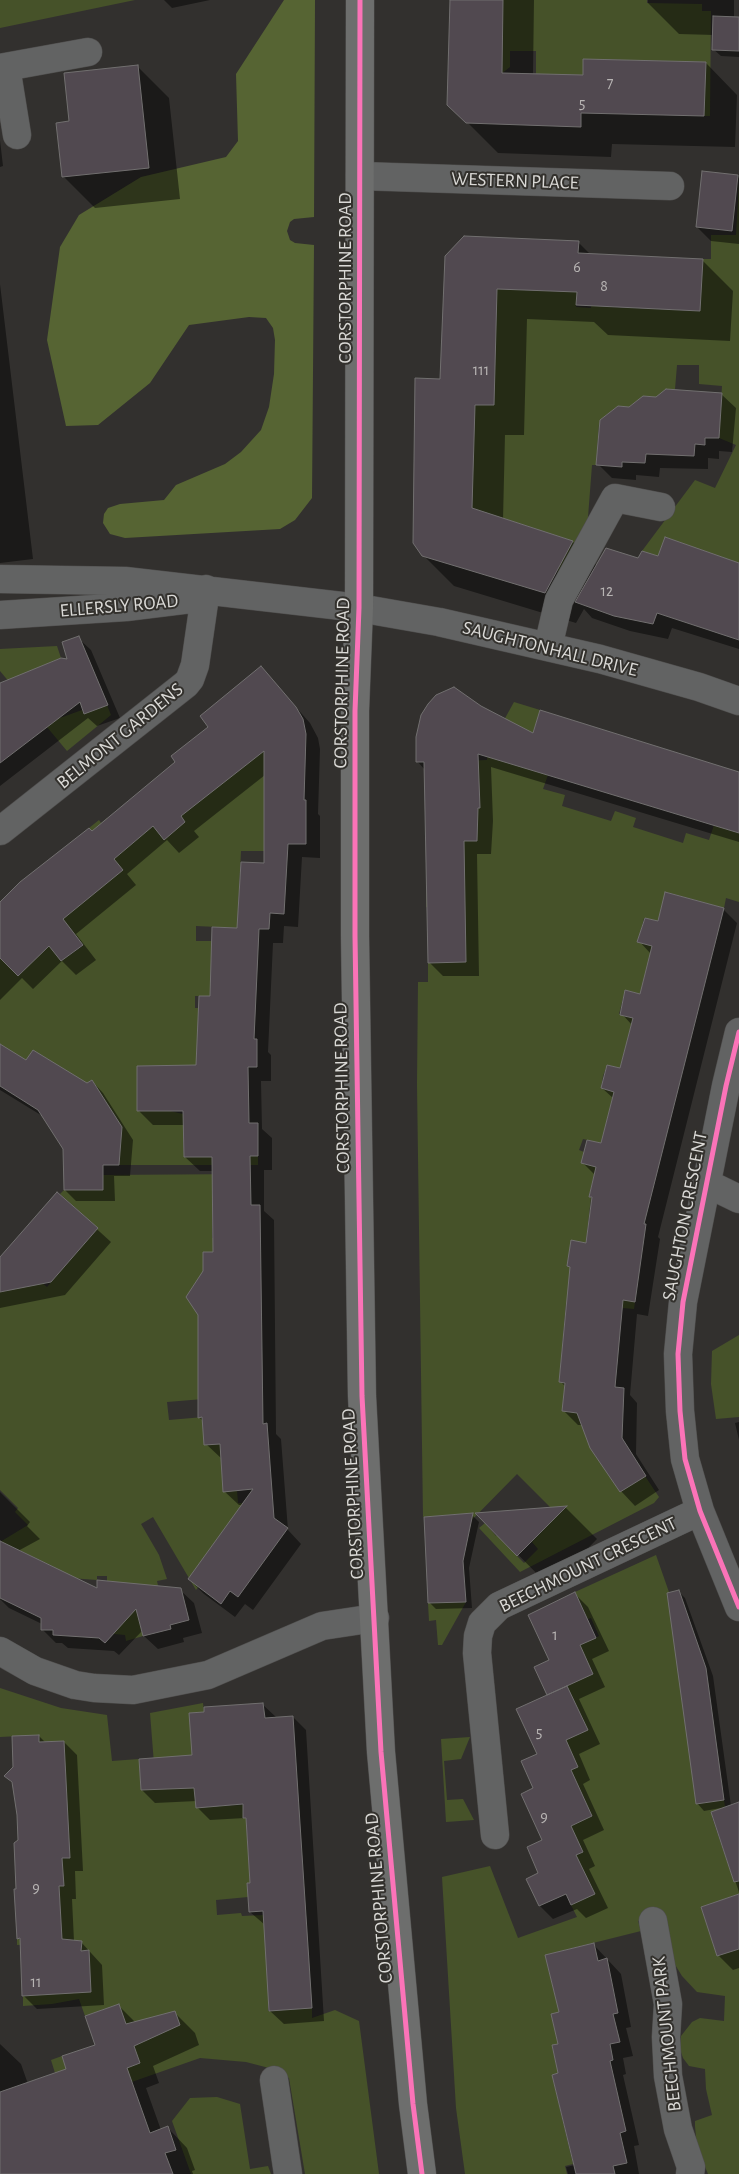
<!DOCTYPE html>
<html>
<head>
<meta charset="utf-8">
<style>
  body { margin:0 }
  canvas { display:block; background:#32302e }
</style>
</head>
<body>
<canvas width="739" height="2174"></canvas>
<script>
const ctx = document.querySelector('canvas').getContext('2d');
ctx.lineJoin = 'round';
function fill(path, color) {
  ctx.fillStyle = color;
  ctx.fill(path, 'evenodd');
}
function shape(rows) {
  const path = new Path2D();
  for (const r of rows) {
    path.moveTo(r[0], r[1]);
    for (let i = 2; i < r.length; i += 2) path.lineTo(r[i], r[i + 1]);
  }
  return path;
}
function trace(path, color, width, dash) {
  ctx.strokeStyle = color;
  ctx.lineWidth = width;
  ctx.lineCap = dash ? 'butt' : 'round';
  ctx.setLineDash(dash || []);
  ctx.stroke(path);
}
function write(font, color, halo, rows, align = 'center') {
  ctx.font = font + ' "Alegreya Sans",sans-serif';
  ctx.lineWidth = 4;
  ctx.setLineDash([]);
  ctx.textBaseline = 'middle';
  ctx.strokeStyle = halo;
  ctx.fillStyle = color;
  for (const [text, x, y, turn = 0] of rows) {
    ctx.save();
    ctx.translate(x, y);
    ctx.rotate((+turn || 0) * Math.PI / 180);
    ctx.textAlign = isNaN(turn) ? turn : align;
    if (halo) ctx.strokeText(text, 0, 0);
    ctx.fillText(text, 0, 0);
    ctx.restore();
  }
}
const green = shape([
  [0,0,135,0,0,28],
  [503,0,647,0,647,3,702,4,702,11,711,11,710,116,704,116,706,62,583,59,583,75,536,74,536,51,510,51,510,67,501,74],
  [739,183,739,584,733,561,665,537,658,556,642,551,695,480,715,488,736,445,719,438,722,386,699,384,699,365,677,365,675,389,666,389,649,406,649,396,643,396,630,406,630,415,625,415,626,407,618,406,606,415,606,424,599,424,596,465,592,465,587,530,551,595,567,539,472,508,474,405,494,405,497,289,577,292,576,307,591,308,592,291,608,307,700,311,703,259,711,259,711,235,736,235],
  [57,646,61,658,40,667,60,718,82,710,84,714,107,705,111,715,67,751,0,671,0,649],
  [514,702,540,710,522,767,548,775,543,789,565,795,562,806,611,821,615,811,636,818,633,827,683,843,686,833,709,840,714,825,739,833,739,902,726,898,724,908,666,892,658,921,644,918,640,934,652,946,640,994,625,990,619,1014,633,1018,620,1068,607,1065,603,1076,601,1088,614,1092,601,1143,583,1139,579,1150,584,1152,582,1163,596,1167,589,1196,591,1197,586,1243,571,1241,567,1266,582,1268,578,1294,635,1302,634,1309,566,1303,559,1382,565,1383,562,1411,577,1413,607,1472,620,1492,645,1476,659,1497,654,1503,520,1572,479,1528,485,1523,496,1536,499,1534,505,1544,524,1563,538,1549,532,1542,558,1515,517,1474,462,1530,460,1514,423,1517,417,1084,418,982,428,982,428,963,465,962,465,918,426,907,426,892,464,892,463,848,426,848,426,841,477,841,477,826,464,808,480,808,463,761,487,760,488,749],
  [264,750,264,851,241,851,238,911,239,928,196,926,196,941,212,941,210,996,195,996,195,1008,198,1008,198,1024,207,1065,137,1066,137,1111,170,1111,209,1120,183,1128,184,1157,258,1156,258,1165,119,1165,122,1127,92,1080,40,1113,36,1107,55,1064,33,1050,26,1060,0,1052,0,958,18,976,30,920,61,961,83,946,63,919,89,828,99,820,101,823,107,818,130,845,153,826,164,839,185,822,152,781,157,777,185,812],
  [251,1174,250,1184,212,1184,212,1238,219,1238,219,1252,203,1253,215,1398,167,1402,169,1420,227,1415,204,1445,220,1444,223,1491,237,1490,238,1503,243,1503,208,1574,196,1590,153,1517,141,1524,159,1555,167,1579,157,1581,159,1590,133,1597,143,1636,126,1641,125,1635,114,1634,110,1627,112,1581,107,1581,107,1576,97,1576,97,1580,70,1578,32,1613,54,1567,11,1546,0,1569,0,1542,28,1525,15,1512,18,1508,0,1490,0,1292,9,1290,11,1256,47,1287,98,1228,60,1194,64,1190,103,1190,103,1175],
  [739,1335,739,1417,716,1419,711,1384,712,1351],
  [656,1555,670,1595,696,1804,724,1800,725,1807,712,1817,734,1882,739,1881,739,1894,701,1907,717,1956,739,1949,739,2174,708,2174,697,2147,695,2126,695,2121,712,2115,706,2089,705,2069,689,2066,683,2058,680,2049,681,2036,692,2022,700,2018,724,2021,725,1996,697,1992,682,1976,671,1958,657,1917,638,1921,641,1931,545,1955,559,2012,551,2014,558,2044,552,2046,558,2073,552,2075,573,2164,565,2166,567,2174,465,2174,456,2108,442,1877,490,1866,518,1938,577,1917,571,1905,595,1894,590,1883,582,1887,569,1859,583,1852,571,1826,592,1816,567,1772,566,1740,587,1730,567,1686,580,1645,599,1636,591,1618,588,1619,575,1592],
  [466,1602,442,1645,438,1645,436,1620,429,1621,428,1603],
  [0,1688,61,1708,107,1715,112,1761,139,1759,141,1790,156,1789,150,1713,203,1703,204,1712,189,1714,192,1744,236,1741,238,1764,193,1767,196,1807,243,1805,243,1817,246,1818,250,1883,247,1883,248,1897,216,1900,217,1915,241,1913,242,1916,264,1915,269,1998,268,1998,268,2011,312,2008,312,2018,335,2010,359,2021,379,2174,305,2174,289,2078,269,2068,246,2062,200,2058,109,2090,127,2141,115,2145,114,2141,107,2144,100,2123,29,2149,38,2174,23,2174,21,2168,15,2170,13,2162,5,2164,3,2158,0,2159,0,2110,22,2103,16,2087,21,2085,30,2111,54,2102,46,2077,55,2073,51,2060,62,2056,73,2087,140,2063,134,2046,137,2044,130,2024,126,2024,119,2004,85,2016,79,1999,52,2004,23,2006,23,1996,84,1992,83,1975,90,1974,89,1951,81,1951,81,1941,17,1945,17,1939,61,1936,59,1886,64,1886,63,1874,43,1875,42,1860,70,1858,68,1813,59,1813,58,1802,43,1803,43,1797,36,1797,36,1792,56,1790,56,1784,66,1784,65,1764,63,1741,39,1742,39,1735,0,1737],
  [470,1737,461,1759,444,1761,447,1800,463,1799,474,1820,446,1822,441,1739],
  [217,2097,240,2104,250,2169,268,2166,271,2174,191,2174,172,2121,190,2098]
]);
const forest = shape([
  [284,0,315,0,314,217,294,219,290,222,287,231,290,240,295,243,314,245,312,498,295,520,280,529,125,538,110,534,103,523,104,514,108,508,120,504,164,500,176,485,225,464,241,452,261,430,269,407,274,374,275,340,273,328,266,318,249,317,189,325,150,383,98,425,66,426,47,340,60,247,79,215,141,177,226,157,238,141,236,74]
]);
const shadow = shape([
  [164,0,210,0,172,8],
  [451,0,534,0,533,75,584,77,706,63,737,95,735,147,612,144,611,157,498,153,449,104],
  [648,0,734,0,734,18,739,18,739,57,721,56,713,49,714,35,679,34,648,3],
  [137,66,169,98,180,199,95,208,63,176,70,122],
  [0,140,3,166,0,167],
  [737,176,739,178,739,244,711,241,697,227],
  [578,242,591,255,702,260,733,291,730,341,608,335,594,322,527,319,524,435,505,435,503,520,573,542,597,566,659,557,739,566,739,649,672,628,668,639,630,631,592,618,584,609,576,623,454,586,423,555,441,380,446,256],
  [0,284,33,559,0,563],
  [721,394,736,408,732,452,719,451,719,459,708,458,708,469,660,468,659,477,636,475,636,480,612,478,598,464,629,408,657,398],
  [78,638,91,650,120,718,97,726,88,718,0,786,0,684,69,661],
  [261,668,310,723,318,738,320,749,318,814,320,816,320,858,302,857,298,927,284,926,283,943,273,943,268,1052,271,1055,271,1081,261,1081,262,1129,272,1138,272,1170,264,1170,264,1211,274,1220,276,1434,281,1439,288,1530,301,1544,253,1610,245,1604,235,1617,204,1594,189,1579,243,1505,239,1505,224,1491,222,1459,206,1444,204,1422,199,1417,214,1254,213,1171,200,1171,185,1157,185,1125,153,1125,139,1111,198,1066,211,998,265,864,265,775,194,831,199,837,179,853,167,840,127,874,136,885,76,934,96,960,76,975,62,961,33,989,22,978,0,1000,0,904,92,833,176,762,210,727],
  [480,707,534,735,739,773,739,842,491,767,493,821,491,854,477,854,479,976,443,976,429,962,425,770,417,761],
  [723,909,737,923,658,1237,660,1239,648,1316,637,1314,630,1395,637,1403,636,1454,659,1490,635,1506,621,1491,591,1447,583,1425,578,1425,564,1411,566,1387,561,1382,571,1268,568,1266,587,1244,593,1199,590,1196,595,1175,583,1163,602,1145,614,1099,602,1088,621,1070,632,1025,622,1014,641,995,651,954,639,941,659,923],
  [0,1055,27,1062,87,1084,92,1081,103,1093,133,1140,130,1176,114,1176,115,1201,76,1201,65,1190,64,1148,44,1117,0,1090],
  [57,1193,111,1242,65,1295,0,1308,0,1259],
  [739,1422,739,1440,735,1423],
  [0,1492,30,1522,27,1526,40,1539,18,1551,98,1590,180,1590,194,1603,202,1633,183,1638,184,1642,158,1649,144,1636,143,1630,119,1655,114,1651,68,1648,62,1643,56,1643,42,1629,42,1624,9,1608,0,1599],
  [566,1508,597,1539,550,1587,478,1514],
  [472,1515,479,1522,469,1568,472,1608,436,1609,429,1602],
  [678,1591,685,1598,713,1676,731,1806,739,1803,739,1892,712,1813,721,1808,704,1811,697,1803],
  [575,1594,588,1607,609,1651,592,1659,605,1687,579,1699,600,1744,579,1754,590,1780,583,1784,604,1830,583,1840,595,1866,589,1869,608,1908,586,1918,577,1909,553,1919,540,1906,528,1879,540,1873,543,1840,535,1788,549,1696,551,1661],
  [262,1704,276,1717,293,1717,306,1730,324,2021,284,2024,270,2011,265,1925,250,1912,251,1884,247,1820,245,1818,210,1820,197,1807,197,1801,155,1803,142,1790,194,1756],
  [39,1736,46,1743,64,1742,77,1755,83,1871,75,1871,76,1899,72,1899,74,1941,81,1942,102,1965,104,2005,37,2009,24,1996,22,1942,18,1938,18,1815,13,1784,5,1776],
  [739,1896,739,1968,733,1970,718,1955],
  [593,1944,621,1974,631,2027,626,2028,633,2056,623,2058,626,2074,623,2075,639,2145,634,2146,639,2174,568,2174,566,2167,575,2165,560,2074,561,2013],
  [119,2006,136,2023,175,2013,195,2033,199,2045,153,2066,159,2083,146,2088,161,2130,168,2128,187,2148,195,2170,192,2171,193,2174,0,2174,0,2044,21,2064,28,2084,68,2070,96,2046]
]);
const building = shape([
  [450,0,503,0,502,73,583,75,583,59,706,62,704,116,581,113,581,127,466,123,447,105,450,0],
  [713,16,739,17,739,51,712,50,713,16],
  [138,65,149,168,62,177,56,123,69,121,64,73,138,65],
  [702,171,738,175,732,231,696,227,702,171],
  [464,236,579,241,578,253,703,259,700,311,576,305,577,292,497,289,494,405,475,405,472,508,573,541,545,593,422,556,413,543,415,378,440,379,445,256,464,236],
  [666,389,722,393,719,438,705,438,705,445,695,444,694,456,646,454,645,463,622,462,622,467,596,465,600,420,618,406,629,407,643,396,656,397,666,389],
  [665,537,739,563,739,640,657,613,653,624,614,616,575,602,606,548,638,558,642,551,658,556,665,537],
  [79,636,108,705,84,714,80,702,0,763,0,683,61,658,67,659,62,642,79,636],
  [261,666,296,707,303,719,306,734,304,800,306,800,306,844,288,844,284,914,270,913,269,929,259,929,254,1039,257,1039,257,1067,248,1067,249,1123,258,1123,258,1156,250,1156,251,1205,260,1205,263,1424,267,1423,274,1518,288,1528,238,1597,230,1591,221,1604,188,1579,253,1489,223,1492,220,1444,204,1445,202,1417,198,1418,198,1315,186,1297,203,1271,203,1252,213,1252,212,1157,184,1157,183,1111,137,1111,137,1066,196,1065,199,996,210,996,212,927,237,928,241,862,264,863,264,751,181,816,185,822,164,840,153,826,114,859,123,870,63,919,83,945,61,961,49,946,18,976,0,958,0,902,20,882,89,828,92,831,175,762,171,756,208,727,200,716,261,666],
  [454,687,481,706,533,733,540,710,739,772,739,833,478,754,480,808,478,808,477,841,464,841,466,962,428,963,424,762,416,762,416,737,421,715,428,704,436,695,454,687],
  [665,892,724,908,644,1224,646,1224,635,1302,623,1300,615,1387,624,1388,622,1438,646,1476,620,1492,590,1448,577,1413,562,1411,565,1383,559,1382,570,1267,567,1266,571,1240,586,1243,592,1197,589,1197,596,1167,581,1163,587,1140,601,1143,614,1092,601,1088,607,1065,620,1068,633,1018,620,1015,625,990,640,994,652,946,637,942,645,918,658,921,665,892],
  [0,1044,26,1060,33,1050,87,1083,92,1080,122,1127,119,1165,103,1165,103,1190,64,1190,63,1149,38,1110,0,1086,0,1044],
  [57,1192,98,1228,51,1282,0,1292,0,1257,57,1192],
  [567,1506,517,1556,475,1513,567,1506],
  [473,1513,463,1561,466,1602,428,1603,424,1517,473,1513],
  [0,1541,97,1588,97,1580,181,1588,189,1620,170,1625,171,1629,143,1636,136,1609,105,1643,99,1638,53,1635,53,1630,41,1630,41,1618,0,1598,0,1541],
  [679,1590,706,1668,724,1800,696,1804,667,1593,679,1590],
  [575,1592,596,1638,580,1645,593,1674,547,1695,534,1667,549,1660,528,1615,575,1592],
  [567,1686,588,1730,566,1740,578,1767,571,1770,592,1816,571,1826,583,1852,576,1855,595,1894,571,1905,566,1894,539,1906,526,1879,538,1873,527,1847,542,1840,521,1794,533,1788,521,1761,537,1754,516,1709,567,1686],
  [263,1703,265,1718,293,1716,312,2008,269,2011,263,1911,249,1912,247,1883,250,1883,246,1818,243,1818,243,1804,196,1808,194,1788,141,1790,139,1759,192,1755,189,1713,204,1712,204,1707,263,1703],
  [39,1735,39,1742,64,1741,70,1858,62,1858,64,1886,59,1886,62,1939,82,1941,81,1951,89,1950,91,1992,22,1996,20,1938,17,1939,14,1889,16,1889,14,1843,18,1840,17,1815,12,1782,4,1776,13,1767,12,1736,39,1735],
  [739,1802,739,1881,734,1882,711,1812,739,1802],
  [739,1894,739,1949,717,1956,701,1907,739,1894],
  [594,1943,598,1961,607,1958,618,2013,613,2014,620,2042,610,2044,613,2060,610,2061,626,2131,620,2133,627,2163,613,2166,615,2174,576,2174,552,2075,558,2073,552,2045,558,2044,551,2014,559,2012,545,1955,594,1943],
  [119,2004,126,2024,175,2011,180,2025,134,2046,140,2063,127,2068,150,2133,168,2126,176,2150,165,2153,173,2174,0,2174,0,2092,66,2069,62,2056,95,2045,85,2016,119,2004]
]);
const minor = shape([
  [6,67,17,135],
  [0,68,88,52],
  [360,176,670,186],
  [0,579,125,581,359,608,439,622,600,659,699,687,739,701],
  [0,615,126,607,199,598],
  [548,647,559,600,615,498,661,507],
  [0,831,186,684,190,679,195,665,206,589],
  [739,1032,726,1086,683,1302,678,1354,680,1411,685,1459,700,1511,739,1607],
  [706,1183,739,1199],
  [0,1651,35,1671,75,1685,94,1688,133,1690,208,1675,322,1626,375,1618],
  [495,1835,477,1653,478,1636,482,1623,499,1606,700,1511],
  [653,1921,668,2004,666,2037,668,2076,678,2129,691,2167,690,2174],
  [274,2080,288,2174]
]);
const major = shape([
  [360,0,359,608,355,711,355,936,362,1396,381,1752,413,2104,422,2174]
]);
const cycleway = shape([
  [360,0,359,608,355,711,355,936,362,1396,381,1752,413,2104,422,2174],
  [739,1032,726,1086,683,1302,678,1354,680,1411,685,1459,700,1511,739,1607]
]);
const numberNames = [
  ["7",610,83],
  ["5",582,103],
  ["6",577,267],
  ["8",604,286],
  ["111",481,370],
  ["12",607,591],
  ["1",555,1635],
  ["5",539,1732],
  ["9",544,1817],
  ["9",36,1888],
  ["11",36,1982]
];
const streetNames = [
  ["WESTERN PLACE",515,181,2],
  ["CORSTORPHINE ROAD",345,278,-90],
  ["ELLERSLY ROAD",119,606,-5],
  ["SAUGHTONHALL DRIVE",550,649,14],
  ["CORSTORPHINE ROAD",342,683,-89],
  ["BELMONT GARDENS",120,736,-39],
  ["CORSTORPHINE ROAD",342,1088,-91],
  ["SAUGHTON CRESCENT",685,1216,-79],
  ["CORSTORPHINE ROAD",353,1494,-93],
  ["BEECHMOUNT CRESCENT",588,1565,-26],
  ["CORSTORPHINE ROAD",379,1898,-95],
  ["BEECHMOUNT PARK",667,2034,-96]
];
fill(green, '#465229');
fill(forest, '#566433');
fill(shadow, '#0007');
fill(building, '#514950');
trace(building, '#716f6f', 1);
trace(minor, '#4f4e4d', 29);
trace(major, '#4f4e4d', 29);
trace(minor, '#626363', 28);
trace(major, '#6d6e6d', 28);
trace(cycleway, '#fb73b8', 5);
write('16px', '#b8b5b4', null, numberNames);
write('19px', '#dad9d6', '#33312d', streetNames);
</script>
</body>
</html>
